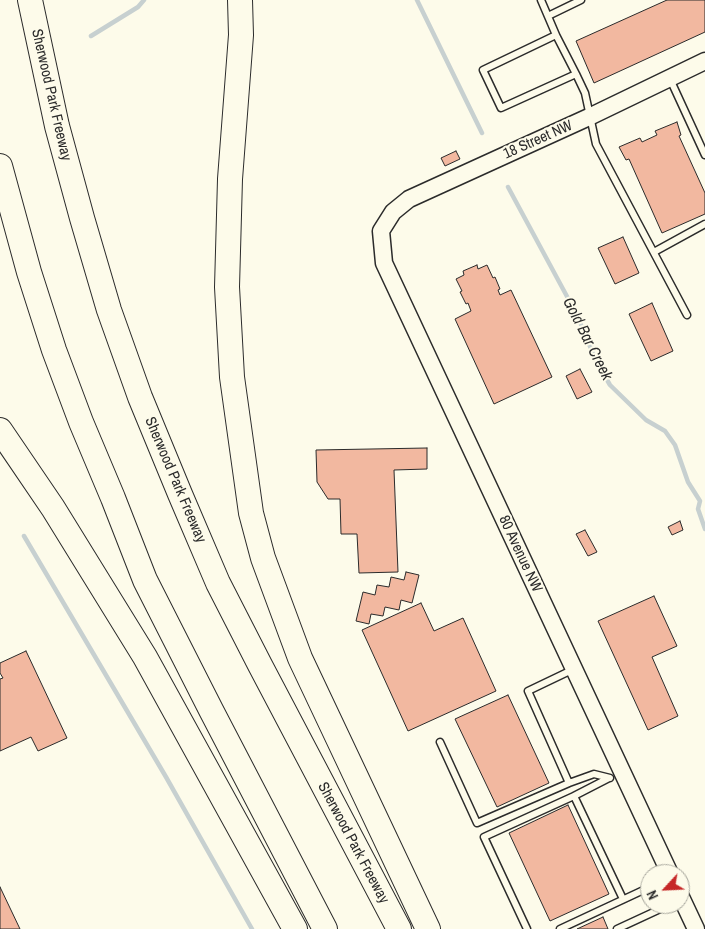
<!DOCTYPE html>
<html>
<head>
<meta charset="utf-8">
<style>
  body { margin:0 }
  #map { position:relative; width:705px; height:929px; overflow:hidden; background:#fdfbea; font-family:"Archivo Narrow",sans-serif }
  canvas { display:block }
  .north { position:absolute; left:640px; top:864px; width:50px; height:50px; box-sizing:border-box; background:#fdfbea; border:1px solid #a9a89e; border-radius:50%; rotate:245deg; font-size:14px; font-weight:700; line-height:20px; text-align:center; color:#2b2b2b }
  .north::after { content:''; display:block; margin:auto; width:18px; height:22px; background:#c62828; clip-path:polygon(50% 0,100% 100%,50% 72%,0 100%) }
</style>
</head>
<body>
<div id="map">
<canvas width="705" height="929"></canvas>
<div class="north">N</div>
</div>
<script>
const ctx = document.querySelector('canvas').getContext('2d');
ctx.lineJoin = 'round';
function shape(rows) {
  const path = new Path2D();
  for (const r of rows) {
    path.moveTo(r[0], r[1]);
    for (let i = 2; i < r.length; i += 2) path.lineTo(r[i], r[i + 1]);
  }
  return path;
}
function trace(path, color, width, dash) {
  ctx.strokeStyle = color;
  ctx.lineWidth = width;
  ctx.lineCap = dash ? 'butt' : 'round';
  ctx.setLineDash(dash || []);
  ctx.stroke(path);
}
function fill(path, color) {
  ctx.fillStyle = color;
  ctx.fill(path, 'evenodd');
}
function write(font, color, halo, rows, align = 'center') {
  ctx.font = font + ' "Archivo Narrow",sans-serif';
  ctx.lineWidth = 4;
  ctx.setLineDash([]);
  ctx.textBaseline = 'middle';
  ctx.strokeStyle = halo;
  ctx.fillStyle = color;
  for (const [text, x, y, turn = 0] of rows) {
    ctx.save();
    ctx.translate(x, y);
    ctx.rotate((+turn || 0) * Math.PI / 180);
    ctx.textAlign = isNaN(turn) ? turn : align;
    if (halo) ctx.strokeText(text, 0, 0);
    ctx.fillText(text, 0, 0);
    ctx.restore();
  }
}
const stream = shape([
  [417,0,482,133],
  [91,36,138,7,144,0],
  [508,187,577,315,596,361,610,385,646,420,665,431,675,445,688,482,700,501,698,509,705,529],
  [24,536,166,777,252,929]
]);
const building = shape([
  [667,0,705,0,705,32,594,83,576,41,667,0],
  [677,122,681,135,679,136,705,193,705,214,662,233,629,159,626,160,619,147,640,138,642,142,657,135,655,131,677,122],
  [456,151,460,159,445,166,441,158,456,151],
  [623,237,639,273,615,284,598,248,623,237],
  [477,265,478,269,487,265,493,278,495,277,500,289,498,290,500,295,511,290,552,377,494,404,455,319,471,311,468,303,466,304,460,292,462,291,456,279,464,275,463,271,477,265],
  [652,303,673,351,651,361,629,314,652,303],
  [580,369,592,392,577,399,566,376,580,369],
  [427,448,427,469,394,470,398,572,359,573,357,534,341,534,340,499,328,499,317,482,316,450,427,448],
  [680,521,683,530,672,535,668,527,680,521],
  [585,530,597,552,588,556,576,534,585,530],
  [406,572,419,575,412,603,401,600,399,610,385,607,383,616,371,614,369,624,356,621,363,592,375,595,377,585,389,587,391,577,404,580,406,572],
  [654,596,677,646,652,657,678,716,648,730,598,621,654,596],
  [421,603,434,631,463,618,496,691,408,731,362,630,421,603],
  [26,651,67,738,38,751,31,737,0,751,0,679,3,678,0,673,0,663,26,651],
  [508,695,549,783,497,807,455,719,508,695],
  [568,805,609,894,550,921,509,833,568,805],
  [0,887,20,929,0,929,0,887],
  [603,917,608,929,577,929,603,917]
]);
const service = shape([
  [541,0,556,35],
  [548,16,581,0],
  [576,74,501,108,483,70,556,35,576,74,585,93,596,144,687,315],
  [670,79,705,155],
  [654,252,705,224],
  [574,669,528,691,569,783,594,774,610,778],
  [440,742,477,823,569,783],
  [609,778,574,796,623,899],
  [527,929,484,837,574,796],
  [560,929,650,887],
  [617,929,671,904]
]);
const tertiary = shape([
  [670,874,384,263,381,231,393,212,409,199,589,117,705,61],
  [680,895,696,929]
]);
const motorway = shape([
  [30,0,57,126,82,218,109,310,140,397,180,494,218,583,260,665,399,929],
  [240,0,241,35,230,179,227,287,232,377,251,513,263,558,300,658,428,929],
  [0,166,29,272,54,350,81,422,113,498,145,580,211,710,325,929],
  [0,430,53,508,145,657,295,929]
]);
const streetNames = [
  ["Sherwood Park Freeway",51,95,77],
  ["18 Street NW",538,140,-24],
  ["Sherwood Park Freeway",175,480,67],
  ["80 Avenue NW",520,554,65],
  ["Sherwood Park Freeway",353,843,62]
];
const waterNames = [
  ["Gold Bar Creek",587,339,63]
];
trace(stream, '#c7d0d0', 4.5);
fill(building, '#f2b8a0');
trace(building, '#2b2b2b', 1);
trace(service, '#2b2b2b', 9);
trace(tertiary, '#2b2b2b', 19);
trace(motorway, '#2b2b2b', 26);
trace(service, '#fdfbea', 6);
trace(tertiary, '#fdfbea', 16);
trace(motorway, '#fdfbea', 24);
write('15px', '#2b2b2b', '#fdfbea', streetNames);
write('italic 16px', '#2b2b2b', '#fdfbea', waterNames);
</script>
</body>
</html>
